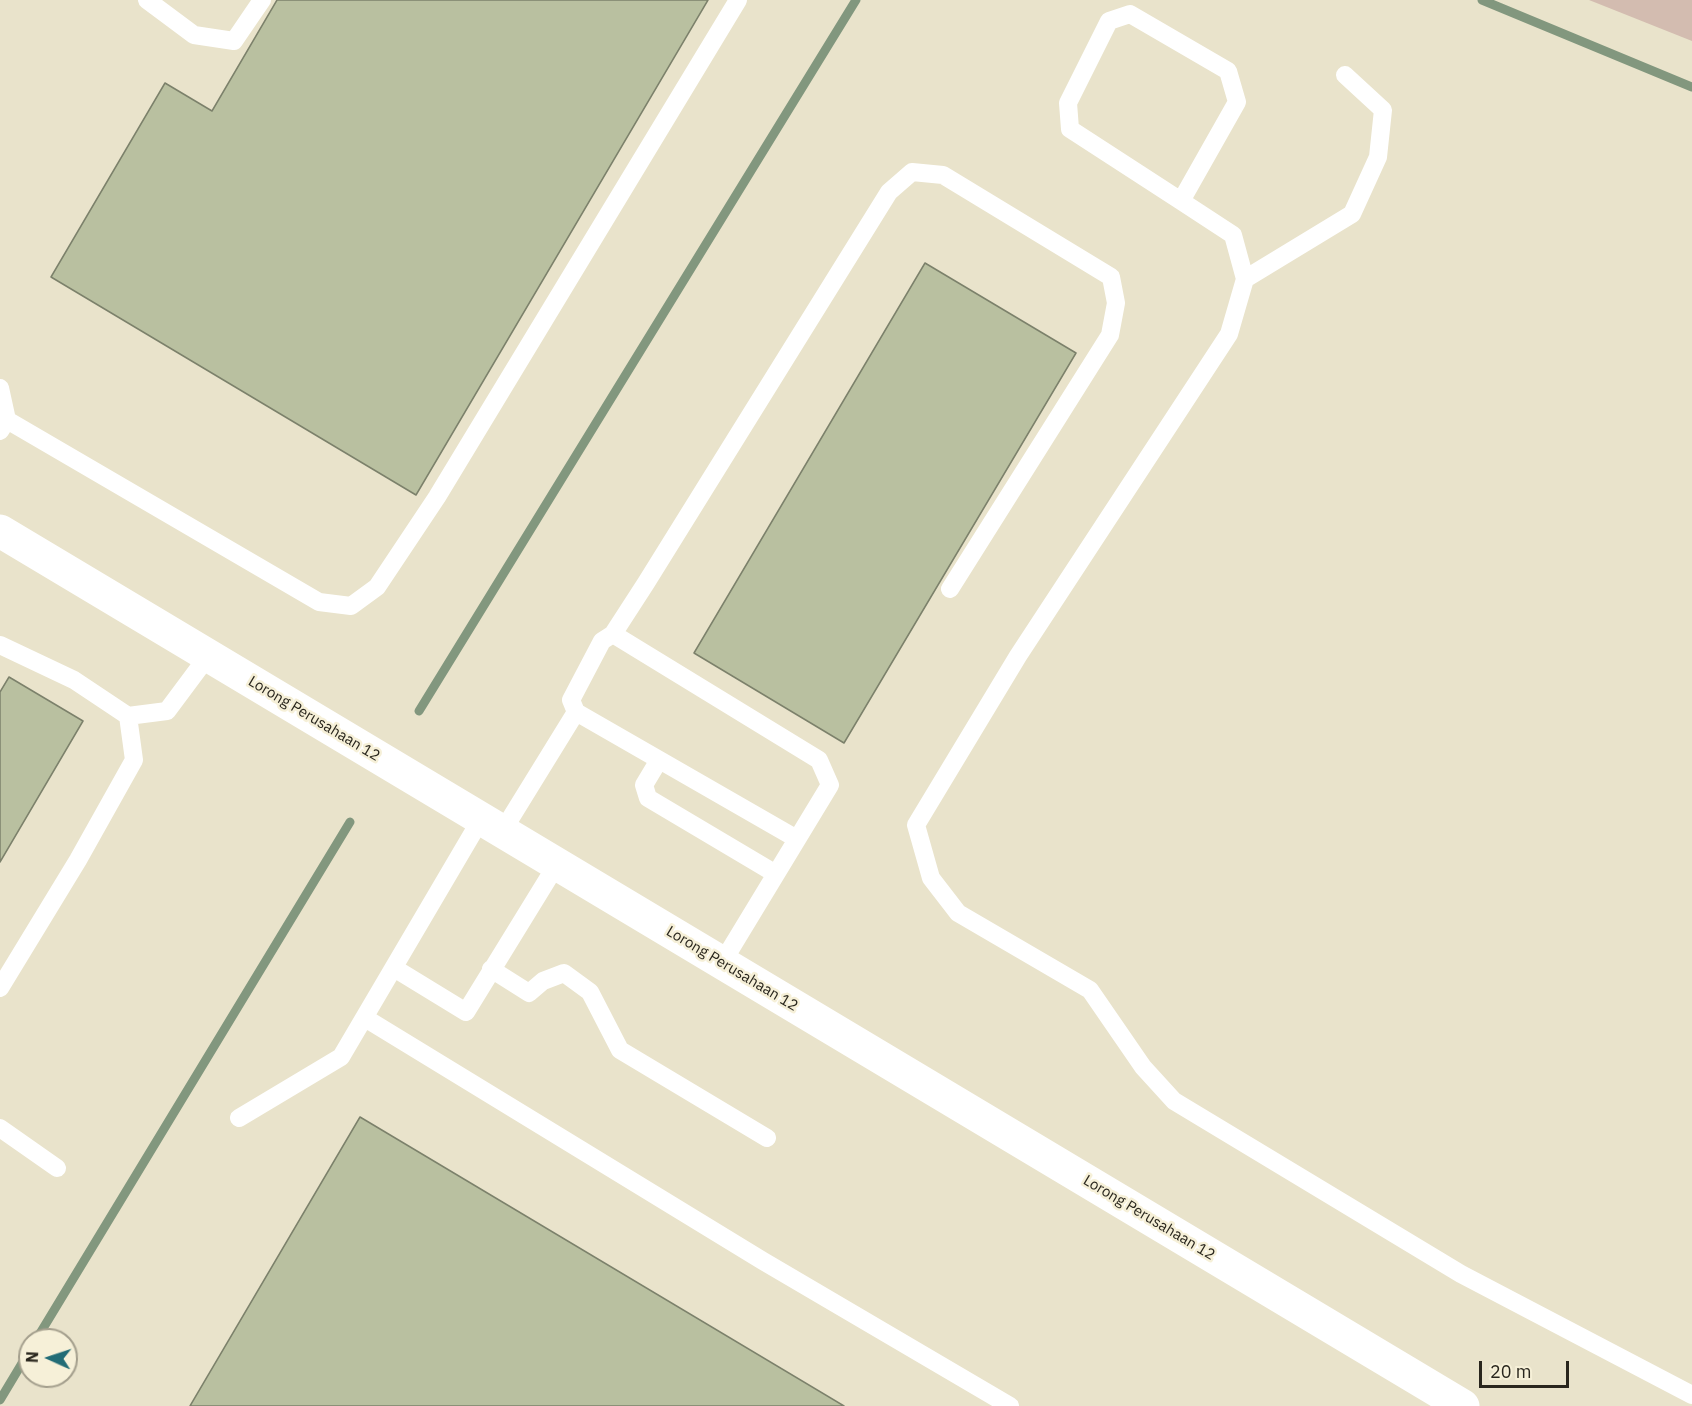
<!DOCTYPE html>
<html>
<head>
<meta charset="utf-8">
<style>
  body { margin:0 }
  #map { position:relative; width:1692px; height:1406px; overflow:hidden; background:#e9e3cb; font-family:"IBM Plex Sans",sans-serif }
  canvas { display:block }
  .north { position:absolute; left:18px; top:1328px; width:60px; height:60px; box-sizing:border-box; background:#f6f0d8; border:2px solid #a49f8d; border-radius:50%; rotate:273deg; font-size:16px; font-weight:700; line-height:24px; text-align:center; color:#29261d }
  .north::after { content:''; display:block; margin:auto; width:21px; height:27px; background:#226c76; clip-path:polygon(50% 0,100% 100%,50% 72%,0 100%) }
  .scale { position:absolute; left:1479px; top:1361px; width:90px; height:27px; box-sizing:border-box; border:3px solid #29261d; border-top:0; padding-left:8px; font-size:18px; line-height:21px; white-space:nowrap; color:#29261d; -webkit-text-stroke:4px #f6f0d8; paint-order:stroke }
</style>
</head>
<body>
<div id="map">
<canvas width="1692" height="1406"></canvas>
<div class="north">N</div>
<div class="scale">20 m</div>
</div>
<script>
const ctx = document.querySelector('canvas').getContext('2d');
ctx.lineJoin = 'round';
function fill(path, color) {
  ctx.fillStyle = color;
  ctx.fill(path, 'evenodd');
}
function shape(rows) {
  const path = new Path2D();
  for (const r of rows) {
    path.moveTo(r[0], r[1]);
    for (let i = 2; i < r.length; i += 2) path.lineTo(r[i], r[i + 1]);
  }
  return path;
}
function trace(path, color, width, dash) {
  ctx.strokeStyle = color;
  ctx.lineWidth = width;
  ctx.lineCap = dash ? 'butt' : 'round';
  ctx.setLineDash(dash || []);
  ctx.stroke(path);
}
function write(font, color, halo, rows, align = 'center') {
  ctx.font = font + ' "IBM Plex Sans",sans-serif';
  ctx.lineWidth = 5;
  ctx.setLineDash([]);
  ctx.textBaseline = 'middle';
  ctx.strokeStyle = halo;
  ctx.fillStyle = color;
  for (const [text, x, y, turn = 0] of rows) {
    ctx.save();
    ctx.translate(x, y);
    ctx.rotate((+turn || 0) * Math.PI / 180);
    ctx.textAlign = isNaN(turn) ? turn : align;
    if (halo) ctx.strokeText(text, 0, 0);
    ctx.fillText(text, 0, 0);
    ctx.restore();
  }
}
const green = shape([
  [1589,0,1692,0,1692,41]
]);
const stream = shape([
  [1482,0,1692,87],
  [419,711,856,0],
  [36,1340,350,822],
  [0,1400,30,1350]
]);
const building = shape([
  [277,0,708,0,416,495,51,277,165,83,212,111,277,0],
  [925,263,1076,353,844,743,694,653,925,263],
  [9,677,83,721,0,862,0,692,9,677],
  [360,1117,844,1406,190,1406,360,1117]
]);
const service = shape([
  [147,0,194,35,234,41,262,0],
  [1181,201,1237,102,1228,71,1130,14,1109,21,1068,103,1070,129,1181,201,1233,235,1245,279,1229,334,1018,656,916,825,931,878,958,913,1090,990,1143,1067,1174,1101,1461,1274,1692,1395],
  [1245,279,1352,214,1378,157,1383,110,1345,75],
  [0,388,7,420,0,431],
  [7,420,319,602,351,606,377,587,437,497,738,0],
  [613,634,819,760,830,785,722,963],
  [0,645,74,680,128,716,167,711,208,656],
  [659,760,644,785,648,798,776,874],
  [502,832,576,712],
  [797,839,576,712,571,700,602,641,613,634,646,583,889,192,912,172,943,175,1111,277,1116,303,1110,335,950,589],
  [394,968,466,1012,557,864],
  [491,969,529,993,543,981,564,973,590,992,620,1050,767,1138],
  [0,988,78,860,134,760,128,716],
  [365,1018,763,1261,1010,1406],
  [239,1118,341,1057,481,819],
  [0,1128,57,1168]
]);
const minor = shape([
  [0,531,1463,1406]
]);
const streetNames = [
  ["Lorong Perusahaan 12",314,719,31],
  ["Lorong Perusahaan 12",732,969,31],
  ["Lorong Perusahaan 12",1149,1218,31]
];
fill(green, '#d3bcb0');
trace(stream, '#82977e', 9);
fill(building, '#b9c0a0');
trace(building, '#7c816b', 1.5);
trace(service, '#fff', 18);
trace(minor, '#fff', 33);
write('15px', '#29261d', '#f6f0d8', streetNames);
</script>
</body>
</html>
